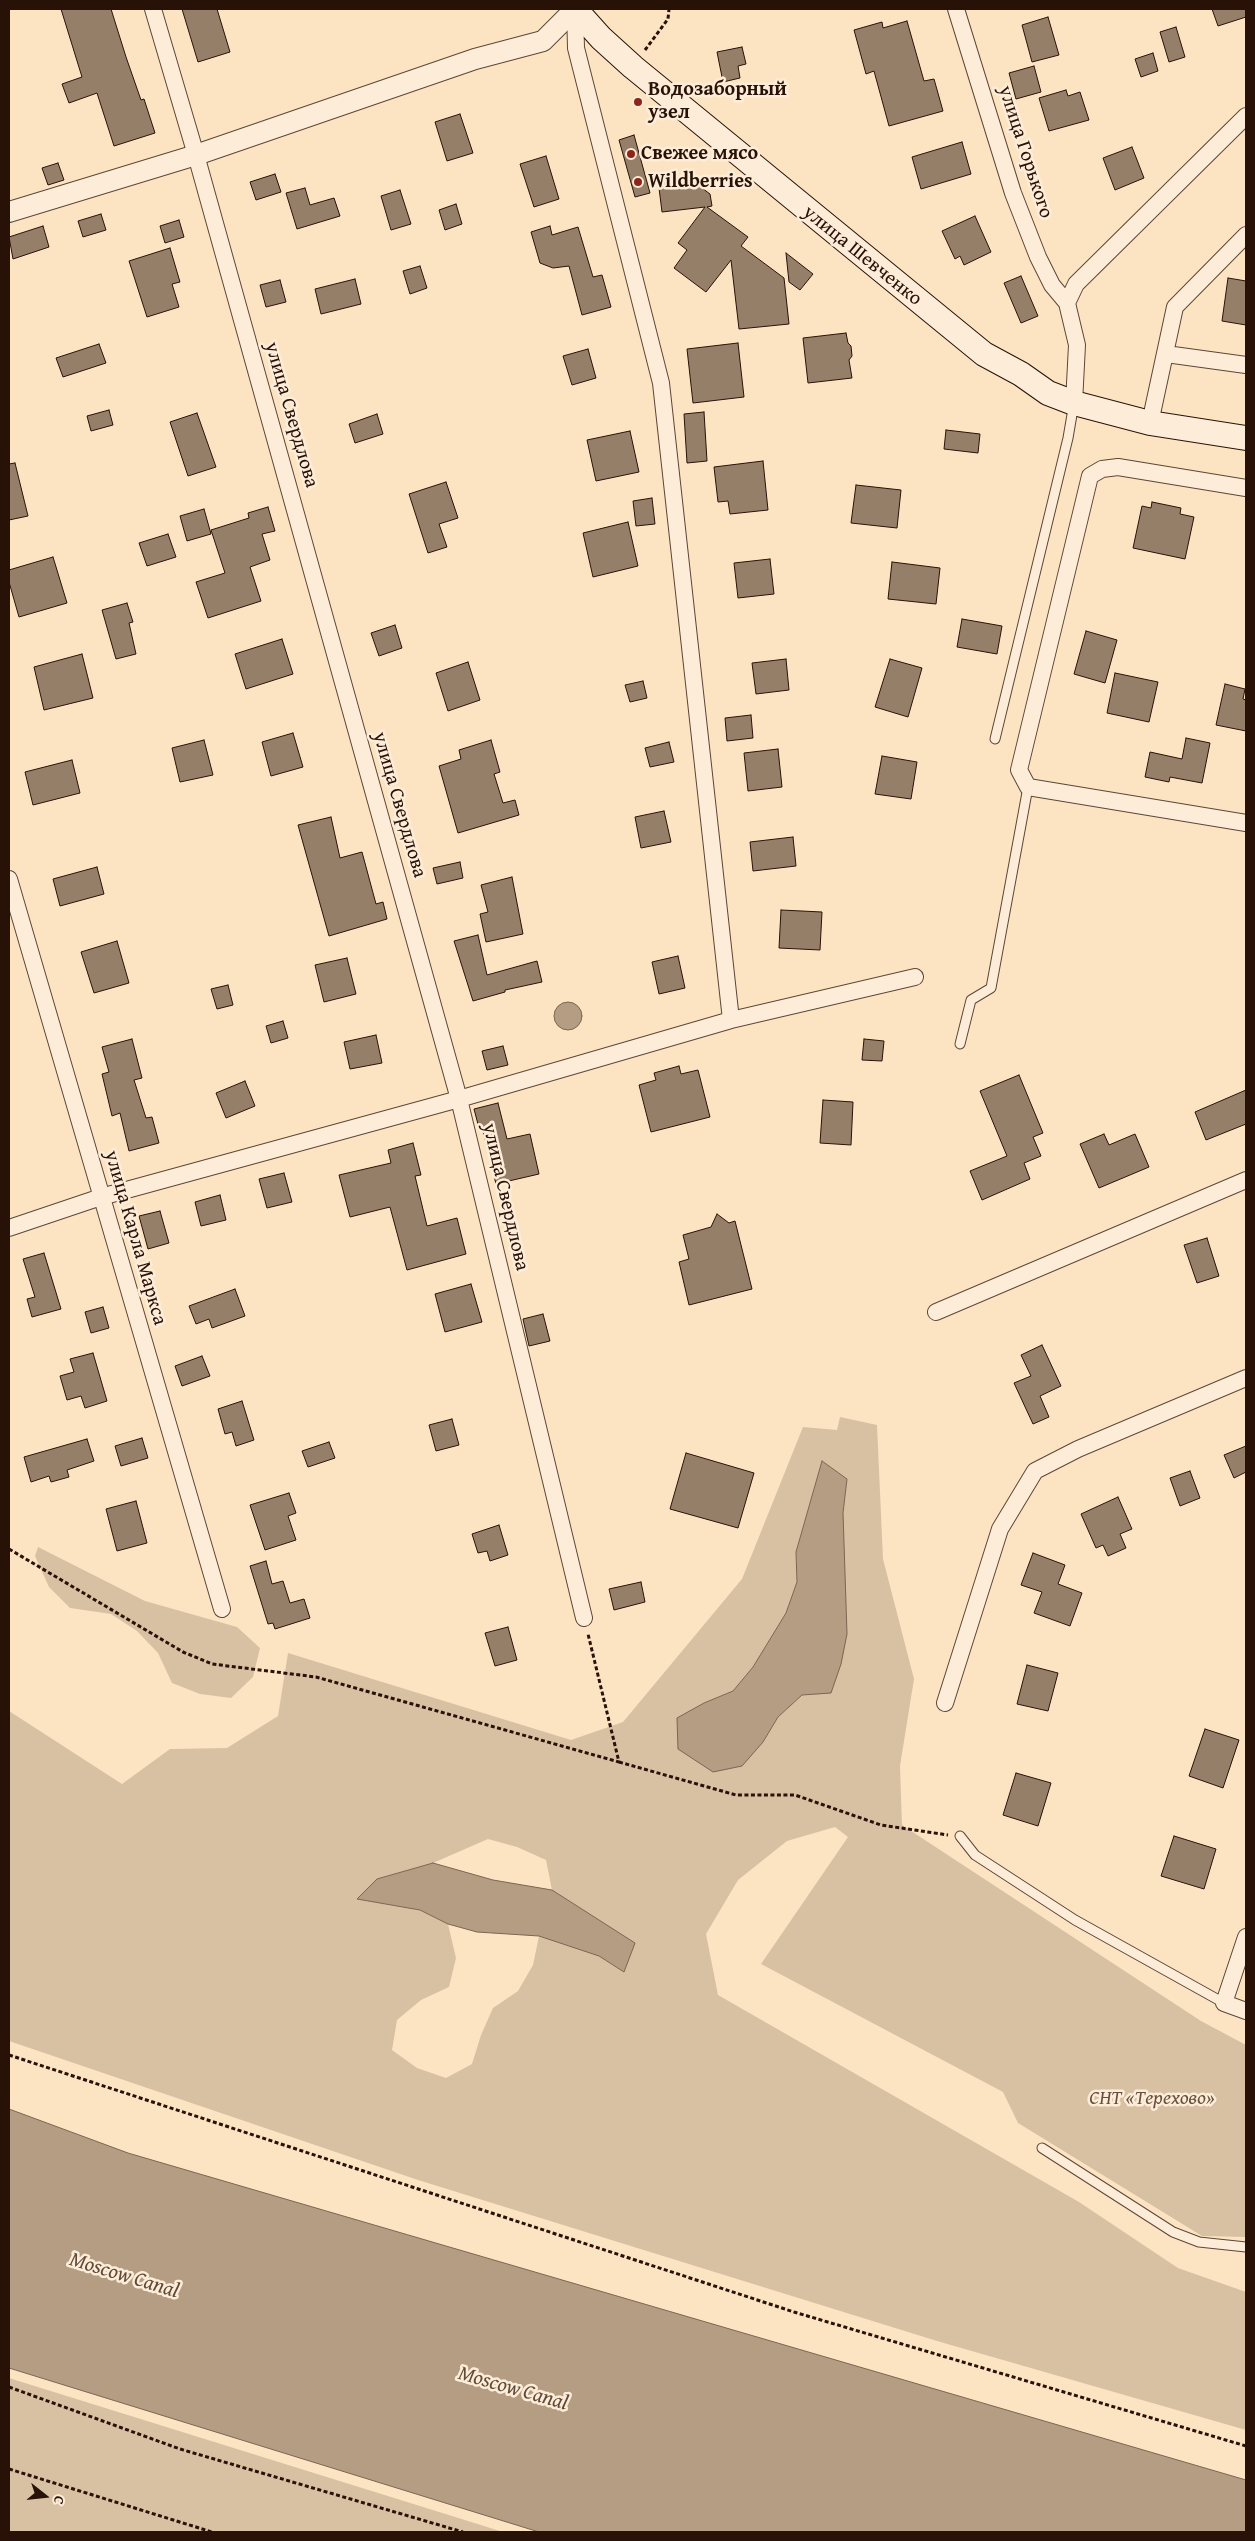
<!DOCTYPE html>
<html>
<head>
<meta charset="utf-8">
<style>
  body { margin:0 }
  #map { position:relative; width:1255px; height:2541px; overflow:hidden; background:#fce4c3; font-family:"Gentium Book Plus",serif }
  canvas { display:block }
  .frame { position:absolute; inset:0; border:10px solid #281208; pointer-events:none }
  .north { position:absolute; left:20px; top:2471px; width:50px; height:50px; -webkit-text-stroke:4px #fdedd8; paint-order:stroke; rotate:106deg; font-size:14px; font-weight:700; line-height:20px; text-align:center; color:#281208 }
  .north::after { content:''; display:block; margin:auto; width:18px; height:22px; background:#281208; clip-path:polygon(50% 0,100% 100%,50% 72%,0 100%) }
</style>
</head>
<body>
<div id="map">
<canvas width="1255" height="2541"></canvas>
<div class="frame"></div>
<div class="north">С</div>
</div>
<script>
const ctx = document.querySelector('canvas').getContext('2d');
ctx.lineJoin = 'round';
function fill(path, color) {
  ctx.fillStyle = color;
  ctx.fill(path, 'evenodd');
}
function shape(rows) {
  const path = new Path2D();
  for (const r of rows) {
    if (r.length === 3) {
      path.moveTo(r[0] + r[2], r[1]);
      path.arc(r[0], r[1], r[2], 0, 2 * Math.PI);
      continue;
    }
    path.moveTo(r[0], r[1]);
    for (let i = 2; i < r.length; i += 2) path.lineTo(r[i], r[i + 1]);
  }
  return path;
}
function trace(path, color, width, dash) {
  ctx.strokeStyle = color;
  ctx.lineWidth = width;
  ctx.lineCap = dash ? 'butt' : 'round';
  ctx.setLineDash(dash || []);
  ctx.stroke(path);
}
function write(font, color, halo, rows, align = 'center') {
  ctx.font = font + ' "Gentium Book Plus",serif';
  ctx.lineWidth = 5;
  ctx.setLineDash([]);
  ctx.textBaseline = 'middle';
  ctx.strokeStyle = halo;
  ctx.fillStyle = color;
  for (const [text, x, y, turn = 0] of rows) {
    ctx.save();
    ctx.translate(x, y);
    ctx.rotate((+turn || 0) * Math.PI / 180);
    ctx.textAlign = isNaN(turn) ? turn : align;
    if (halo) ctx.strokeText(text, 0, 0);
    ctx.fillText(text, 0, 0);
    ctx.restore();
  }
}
const green = shape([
  [840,1417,877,1425,883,1559,914,1679,900,1766,902,1825,1201,2021,1246,2045,1246,2237,1202,2236,1018,2123,1003,2092,761,1964,848,1837,835,1827,787,1841,738,1880,706,1934,718,1995,1079,2202,1178,2268,1246,2292,1246,2430,937,2341,418,2180,9,2041,9,1711,122,1784,170,1749,227,1748,278,1716,288,1653,571,1740,623,1722,742,1579,803,1427,837,1430],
  [822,1461,847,1479,843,1513,802,1695,778,1717,763,1742,704,1703,733,1691,753,1667,786,1613,797,1582,796,1552],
  [488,1839,517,1847,546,1860,552,1890,634,1943,624,1972,599,1956,539,1936,533,1965,518,1991,493,2008,481,2035,472,2064,446,2078,417,2068,392,2050,397,2020,421,2000,449,1987,456,1958,448,1924,420,1910,358,1899,377,1879,433,1863],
  [38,1547,145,1601,237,1627,260,1648,253,1677,231,1698,200,1694,172,1683,158,1653,137,1631,111,1614,70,1608,49,1587,35,1556],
  [9,2378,452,2516,503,2532,9,2532]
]);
const water = shape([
  [568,1016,14],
  [822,1461,847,1479,843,1513,847,1634,841,1664,831,1693,802,1695,778,1717,763,1742,742,1766,713,1772,678,1749,677,1718,704,1703,733,1691,753,1667,786,1613,797,1582,796,1552,822,1461],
  [433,1863,493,1880,552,1890,635,1943,624,1972,599,1956,539,1936,477,1932,448,1924,420,1910,357,1899,377,1879,433,1863],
  [9,2109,128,2153,1246,2480,1246,2532,539,2532,9,2368,9,2109]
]);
const building = shape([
  [61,9,111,9,126,57,141,100,144,99,155,133,114,146,97,93,69,103,62,84,82,77,61,9],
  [182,9,217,9,230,52,198,62,182,9],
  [1212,9,1246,9,1246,17,1218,26,1212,9],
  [1048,17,1059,55,1032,62,1022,25,1048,17],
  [907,21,924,81,934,79,943,111,889,126,874,71,866,74,854,30,882,22,883,28,907,21],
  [1176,27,1185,57,1169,62,1160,32,1176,27],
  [742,47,746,64,738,66,740,78,723,82,717,52,742,47],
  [1153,53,1158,71,1141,77,1135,59,1153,53],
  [1034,66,1041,92,1016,99,1009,73,1034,66],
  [1066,90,1068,96,1080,92,1089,120,1049,131,1039,98,1066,90],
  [460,114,473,153,447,161,435,122,460,114],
  [634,135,650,193,635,197,619,140,634,135],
  [962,142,971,174,921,189,912,157,962,142],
  [1132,147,1144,178,1115,190,1103,158,1132,147],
  [546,156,559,199,534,207,520,164,546,156],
  [58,163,64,180,48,185,42,168,58,163],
  [275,174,281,192,256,200,250,182,275,174],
  [686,176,710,194,712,206,707,207,748,237,741,246,784,278,789,324,739,329,731,260,706,292,674,268,687,250,678,243,705,207,662,212,658,180,686,176],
  [305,188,310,205,334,198,340,216,297,229,286,193,305,188],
  [400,190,411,224,391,230,381,196,400,190],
  [456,204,462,224,445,230,439,210,456,204],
  [101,214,106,230,83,237,78,221,101,214],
  [975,216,991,252,964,265,960,256,955,259,942,231,975,216],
  [179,220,184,237,165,243,160,226,179,220],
  [43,226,49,247,13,259,9,237,43,226],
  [550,226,552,235,578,227,593,277,602,275,611,307,582,315,569,266,553,268,540,263,531,232,550,226],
  [170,248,180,282,172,284,179,307,147,317,129,261,170,248],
  [786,253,813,274,800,290,789,282,786,253],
  [420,266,427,288,410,294,403,271,420,266],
  [1021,276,1038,316,1021,323,1004,283,1021,276],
  [1228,278,1246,281,1246,325,1222,321,1228,278],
  [355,279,361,304,321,314,315,289,355,279],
  [280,280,286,302,266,307,260,285,280,280],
  [846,333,848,343,851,346,852,356,849,360,852,378,808,383,803,338,846,333],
  [738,343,744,397,693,403,687,349,738,343],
  [99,344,106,363,63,377,56,358,99,344],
  [588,349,596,378,572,385,563,356,588,349],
  [109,410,113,425,91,431,87,416,109,410],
  [704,412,707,461,687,463,684,414,704,412],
  [197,413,216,467,188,476,170,422,197,413],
  [377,414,383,434,355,443,349,424,377,414],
  [946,430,980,434,978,453,944,449,946,430],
  [630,431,639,472,596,481,587,440,630,431],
  [763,461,768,510,730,514,728,501,718,502,714,467,763,461],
  [15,463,28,516,9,520,9,464,15,463],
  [446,482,458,518,439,524,447,547,428,553,409,494,446,482],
  [856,485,901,490,897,528,851,523,856,485],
  [652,498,655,524,636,526,633,501,652,498],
  [1152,502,1181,508,1180,514,1194,517,1185,559,1133,548,1142,506,1151,508,1152,502],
  [268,507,275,531,262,534,270,560,250,567,261,601,208,618,196,582,225,573,211,530,249,518,248,513,268,507],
  [204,509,211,534,187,541,180,516,204,509],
  [628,522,638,566,593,577,583,533,628,522],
  [168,534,176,557,147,566,139,543,168,534],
  [53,557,67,603,19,617,9,582,9,570,53,557],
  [770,559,774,594,738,598,734,563,770,559],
  [892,562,940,568,936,604,888,599,892,562],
  [127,603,133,622,129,623,136,654,116,659,102,610,127,603],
  [962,619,1002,626,997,654,957,647,962,619],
  [395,625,402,648,379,656,371,633,395,625],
  [1086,631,1117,640,1105,683,1074,674,1086,631],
  [282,639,293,674,246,689,235,654,282,639],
  [82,654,93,698,44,710,34,667,82,654],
  [786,659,789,690,756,694,752,663,786,659],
  [890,659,922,668,908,717,875,707,890,659],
  [468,662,480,700,448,711,436,673,468,662],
  [1115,673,1158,682,1149,722,1107,713,1115,673],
  [643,681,647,698,630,702,625,685,643,681],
  [1225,684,1245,689,1243,699,1246,700,1246,731,1216,725,1225,684],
  [751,715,753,738,727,741,725,718,751,715],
  [293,733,303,767,271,776,262,742,293,733],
  [1186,738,1210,743,1202,783,1170,777,1169,782,1145,777,1150,752,1182,759,1186,738],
  [204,740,213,775,180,782,172,748,204,740],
  [491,740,500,772,494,774,503,803,515,800,519,815,458,833,439,766,461,759,459,750,491,740],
  [669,742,674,762,650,767,645,748,669,742],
  [778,749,782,787,748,791,744,753,778,749],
  [882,756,917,762,911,799,875,794,882,756],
  [72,760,80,793,33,805,25,772,72,760],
  [664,811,671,842,641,848,635,817,664,811],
  [331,817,340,858,362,852,376,904,383,902,387,919,329,936,298,825,331,817],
  [793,837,796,866,753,871,750,842,793,837],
  [460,862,463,878,437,884,433,868,460,862],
  [97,867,104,894,60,906,53,879,97,867],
  [512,877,523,934,486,942,480,914,488,912,481,885,512,877],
  [781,910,822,912,820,950,779,948,781,910],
  [478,935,487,975,537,961,542,982,505,990,505,992,473,1001,454,941,478,935],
  [117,941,129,983,94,993,81,952,117,941],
  [678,956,685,988,659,994,652,962,678,956],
  [347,958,356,994,324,1002,315,965,347,958],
  [228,985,233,1005,217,1009,211,989,228,985],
  [283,1021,288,1038,271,1043,266,1026,283,1021],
  [376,1035,382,1063,350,1069,344,1042,376,1035],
  [132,1039,142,1078,134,1080,146,1118,152,1117,159,1143,129,1151,120,1113,112,1116,102,1074,109,1072,102,1047,132,1039],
  [864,1039,884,1041,882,1061,862,1060,864,1039],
  [503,1046,508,1065,487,1070,482,1051,503,1046],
  [679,1066,681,1074,698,1070,710,1117,651,1132,639,1085,656,1080,654,1073,679,1066],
  [1019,1075,1043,1133,1033,1137,1041,1156,1024,1163,1030,1179,982,1200,970,1171,1007,1156,980,1091,1019,1075],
  [245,1081,255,1106,226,1118,216,1093,245,1081],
  [1246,1090,1246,1124,1206,1140,1195,1112,1246,1090],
  [823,1100,853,1102,851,1145,820,1143,823,1100],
  [498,1103,507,1139,530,1134,539,1174,496,1184,482,1127,479,1128,474,1109,498,1103],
  [1104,1134,1109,1145,1135,1134,1149,1167,1099,1188,1080,1144,1104,1134],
  [413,1143,421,1175,415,1176,427,1226,457,1218,466,1254,407,1270,390,1207,350,1217,339,1175,391,1163,388,1150,413,1143],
  [284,1173,292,1202,267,1208,259,1179,284,1173],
  [220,1195,226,1220,201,1226,195,1202,220,1195],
  [160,1211,169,1243,148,1249,139,1216,160,1211],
  [717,1214,729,1223,735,1221,752,1289,689,1305,679,1262,689,1259,683,1235,711,1227,717,1214],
  [1207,1238,1219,1276,1197,1283,1184,1245,1207,1238],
  [44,1253,61,1309,32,1317,27,1299,35,1297,23,1259,44,1253],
  [471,1284,482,1322,445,1332,435,1294,471,1284],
  [235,1289,245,1316,212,1328,209,1319,196,1324,189,1306,235,1289],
  [103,1307,109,1328,91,1333,85,1312,103,1307],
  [543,1314,550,1341,529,1346,523,1319,543,1314],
  [1042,1345,1061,1386,1040,1396,1049,1417,1033,1424,1014,1383,1031,1376,1021,1355,1042,1345],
  [93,1353,107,1401,85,1408,81,1396,67,1400,60,1376,74,1372,70,1359,93,1353],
  [202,1356,210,1376,182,1386,175,1366,202,1356],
  [242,1401,254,1440,236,1446,232,1432,225,1434,218,1409,242,1401],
  [452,1419,459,1445,436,1451,429,1425,452,1419],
  [142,1438,148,1458,121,1466,115,1446,142,1438],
  [87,1439,94,1461,67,1470,69,1477,51,1482,49,1476,31,1482,24,1457,87,1439],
  [329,1442,335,1458,308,1467,302,1451,329,1442],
  [1246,1446,1246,1472,1234,1478,1224,1455,1246,1446],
  [686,1453,754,1473,738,1528,670,1509,686,1453],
  [1190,1471,1200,1498,1180,1506,1170,1478,1190,1471],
  [289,1493,296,1513,288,1516,296,1540,265,1550,250,1505,289,1493],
  [1118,1497,1132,1529,1120,1534,1126,1548,1108,1556,1103,1545,1096,1548,1081,1514,1118,1497],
  [136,1501,147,1543,117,1551,106,1509,136,1501],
  [499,1525,508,1555,490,1561,487,1551,478,1553,472,1534,499,1525],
  [1033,1553,1065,1565,1058,1584,1082,1593,1070,1626,1034,1613,1042,1592,1021,1585,1033,1553],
  [266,1561,272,1584,283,1581,290,1603,304,1599,310,1618,275,1629,273,1623,268,1624,250,1566,266,1561],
  [641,1582,645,1602,614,1610,609,1589,641,1582],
  [508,1627,517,1660,495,1666,485,1633,508,1627],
  [1027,1665,1058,1673,1048,1711,1017,1704,1027,1665],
  [1205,1729,1239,1740,1223,1788,1189,1776,1205,1729],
  [1016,1773,1051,1783,1038,1826,1003,1815,1016,1773],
  [1174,1836,1216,1849,1204,1889,1161,1876,1174,1836]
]);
const path = shape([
  [645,50,668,19,669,9],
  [9,1549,183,1652,212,1664,316,1677,619,1762,588,1634],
  [619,1762,736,1795,795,1795,881,1825,948,1835],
  [9,2055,794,2312,1246,2446],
  [9,2387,180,2449,463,2532],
  [9,2469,212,2532]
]);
const service = shape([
  [995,739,1068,438,1074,403],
  [960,1044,971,1000,991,988,1028,787],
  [960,1836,975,1855,1075,1920,1224,2003],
  [1042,2148,1173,2232,1199,2242,1246,2247]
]);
const minor = shape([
  [153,9,196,155,459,1099,584,1618],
  [575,9,576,48,661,383,731,1020],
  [956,9,1013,193,1038,257,1052,285,1067,303],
  [1166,354,1246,365],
  [1074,403,1077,345,1067,303,1076,284,1246,116],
  [1150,423,1175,307,1246,235],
  [1246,488,1118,467,1102,469,1090,476,1019,770,1028,787,1246,823],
  [9,879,222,1609],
  [9,1228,101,1197,459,1099,731,1020,915,977],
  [936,1312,1246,1180],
  [945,1703,1000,1529,1035,1471,1078,1449,1246,1378],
  [1246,1937,1224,2003,1246,2011]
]);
const tertiary = shape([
  [9,212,196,155,475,59,543,41,575,9]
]);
const secondary = shape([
  [575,9,601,38,633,67,984,354,1021,374,1048,393,1074,403,1150,423,1246,438]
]);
const markers = [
  [638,102,5,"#8f2418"],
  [631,154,5,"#8f2418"],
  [638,182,5,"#8f2418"]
];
const poiNames = [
  ["Водозаборный",648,90],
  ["узел",648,113],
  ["Свежее мясо",641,154],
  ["Wildberries",648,182]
];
const streetNames = [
  ["улица Горького",1025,152,72],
  ["улица Шевченко",862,256,39],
  ["улица Свердлова",291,415,74],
  ["улица Свердлова",399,805,74],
  ["улица Свердлова",505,1197,77],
  ["улица Карла Маркса",135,1238,74]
];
const parkNames = [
  ["СНТ «Терехово»",1152,2099]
];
const waterNames = [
  ["Moscow Canal",124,2276,17],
  ["Moscow Canal",513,2389,16]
];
fill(green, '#d8c0a3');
fill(water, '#b49d83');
trace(water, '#7c6552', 1);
fill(building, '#967f69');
trace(building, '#281208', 1);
trace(service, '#5d4637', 11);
trace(minor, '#5d4637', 18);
trace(tertiary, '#5d4637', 22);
trace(secondary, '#281208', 26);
trace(path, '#281208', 3, [4, 2.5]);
trace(service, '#fdedd8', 9);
trace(minor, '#fdedd8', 16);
trace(tertiary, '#fdedd8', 20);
trace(secondary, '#fdedd8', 24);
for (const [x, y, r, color] of markers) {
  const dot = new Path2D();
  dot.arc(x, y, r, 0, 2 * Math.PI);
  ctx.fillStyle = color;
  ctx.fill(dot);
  trace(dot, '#fdedd8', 2);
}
write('bold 20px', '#281208', '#fdedd8', poiNames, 'left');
write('20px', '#281208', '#fdedd8', streetNames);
write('italic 20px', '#664f3e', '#fdedd8', parkNames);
write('italic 21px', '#604a39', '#fdedd8', waterNames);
</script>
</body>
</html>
